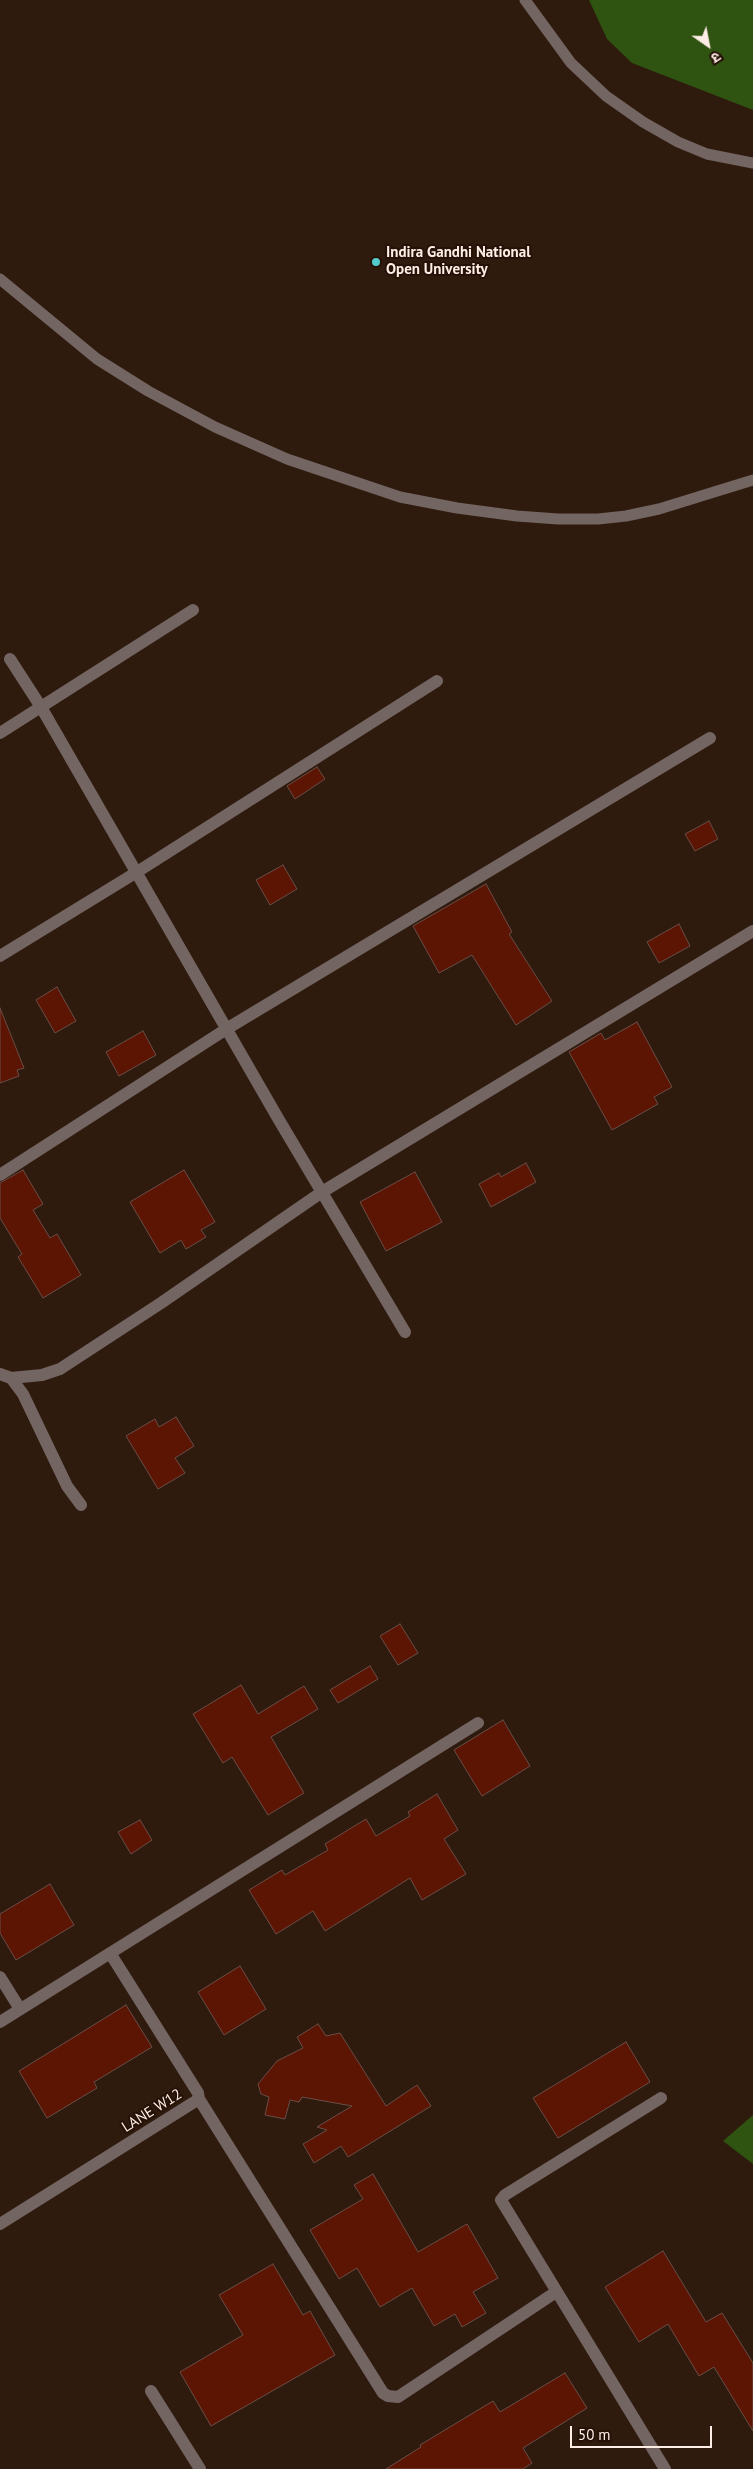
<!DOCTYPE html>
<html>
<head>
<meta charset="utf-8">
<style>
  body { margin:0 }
  #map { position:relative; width:753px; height:2469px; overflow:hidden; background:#2f1a0e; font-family:"PT Sans","Noto Sans Devanagari",sans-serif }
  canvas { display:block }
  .north { position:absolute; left:683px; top:20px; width:50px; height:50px; -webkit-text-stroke:4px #251106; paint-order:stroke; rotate:147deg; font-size:14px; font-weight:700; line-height:20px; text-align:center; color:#feeee6 }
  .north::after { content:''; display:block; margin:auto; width:18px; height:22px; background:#feeee6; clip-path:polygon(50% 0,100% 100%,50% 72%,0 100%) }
  .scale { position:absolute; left:570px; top:2426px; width:142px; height:22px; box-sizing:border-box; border:2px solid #feeee6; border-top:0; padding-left:6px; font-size:15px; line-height:18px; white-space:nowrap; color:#feeee6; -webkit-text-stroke:4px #251106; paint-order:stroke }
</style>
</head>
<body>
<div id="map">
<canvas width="753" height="2469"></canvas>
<div class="north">उ</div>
<div class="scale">50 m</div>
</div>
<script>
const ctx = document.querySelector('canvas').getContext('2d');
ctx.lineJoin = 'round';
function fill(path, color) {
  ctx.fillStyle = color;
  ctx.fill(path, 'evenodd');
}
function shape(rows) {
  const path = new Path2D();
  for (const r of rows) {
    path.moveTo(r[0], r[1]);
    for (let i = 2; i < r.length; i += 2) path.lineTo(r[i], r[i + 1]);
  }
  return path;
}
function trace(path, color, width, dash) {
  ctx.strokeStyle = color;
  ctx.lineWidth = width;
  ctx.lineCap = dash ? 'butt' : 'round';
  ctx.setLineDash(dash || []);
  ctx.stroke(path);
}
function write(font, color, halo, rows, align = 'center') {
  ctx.font = font + ' "PT Sans",sans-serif';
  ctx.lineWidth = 4;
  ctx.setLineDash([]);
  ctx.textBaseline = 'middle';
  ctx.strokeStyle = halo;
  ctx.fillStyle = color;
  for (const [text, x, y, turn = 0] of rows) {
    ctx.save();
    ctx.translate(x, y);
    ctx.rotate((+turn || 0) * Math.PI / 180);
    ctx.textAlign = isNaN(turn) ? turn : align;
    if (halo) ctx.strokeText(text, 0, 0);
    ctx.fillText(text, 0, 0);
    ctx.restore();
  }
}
const green = shape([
  [589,0,753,0,753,110,632,63,607,39],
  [753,2115,753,2164,723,2141]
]);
const building = shape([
  [317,767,325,779,295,799,287,786,317,767],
  [709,821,718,839,695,851,685,834,709,821],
  [283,865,297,889,270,905,256,880,283,865],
  [486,884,512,932,509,934,552,1001,516,1025,472,955,439,973,413,926,486,884],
  [679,924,690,946,659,963,647,942,679,924],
  [57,987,76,1021,55,1033,36,1000,57,987],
  [0,1008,24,1068,17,1070,19,1076,0,1083,0,1008],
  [637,1022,672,1087,654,1097,658,1104,612,1130,569,1052,601,1033,605,1040,637,1022],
  [143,1031,156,1055,119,1076,106,1052,143,1031],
  [526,1163,536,1182,491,1207,479,1184,499,1173,501,1177,526,1163],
  [23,1170,43,1204,33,1210,50,1238,57,1234,81,1275,43,1298,18,1257,22,1254,0,1218,0,1183,23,1170],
  [184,1170,215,1222,201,1230,206,1237,186,1249,181,1240,160,1253,130,1202,184,1170],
  [415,1172,442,1222,386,1251,360,1202,415,1172],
  [176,1417,194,1446,175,1458,185,1473,158,1489,126,1436,155,1419,159,1427,176,1417],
  [400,1624,418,1653,398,1665,380,1636,400,1624],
  [370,1666,378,1679,338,1703,330,1690,370,1666],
  [241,1685,258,1714,304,1686,318,1709,271,1737,304,1793,268,1815,232,1757,223,1763,193,1714,241,1685],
  [503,1720,530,1766,482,1796,454,1750,503,1720],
  [437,1794,458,1830,444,1839,466,1874,422,1900,410,1878,325,1931,313,1911,276,1934,249,1890,282,1870,285,1875,328,1850,325,1844,366,1819,376,1836,410,1816,408,1812,437,1794],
  [140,1820,152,1840,131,1854,118,1832,140,1820],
  [50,1884,74,1925,16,1960,0,1933,0,1914,50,1884],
  [240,1966,266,2009,224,2035,198,1992,240,1966],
  [126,2005,152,2047,94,2082,97,2088,47,2118,19,2071,126,2005],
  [318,2024,326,2036,340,2033,386,2106,417,2085,431,2106,348,2157,341,2146,314,2163,303,2144,327,2130,317,2127,352,2106,302,2097,299,2102,290,2100,285,2119,265,2115,269,2097,261,2094,258,2084,277,2061,303,2048,297,2037,318,2024],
  [626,2042,650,2082,558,2138,533,2098,626,2042],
  [373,2174,418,2252,467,2224,498,2278,473,2292,486,2313,462,2327,455,2314,434,2326,412,2288,380,2307,357,2268,339,2279,310,2230,363,2199,354,2185,373,2174],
  [663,2251,706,2322,722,2313,753,2363,753,2431,714,2367,699,2376,668,2324,639,2342,605,2287,663,2251],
  [273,2264,303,2315,310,2311,335,2355,211,2426,180,2372,243,2335,219,2295,273,2264],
  [565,2373,587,2408,523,2448,532,2463,523,2469,386,2469,421,2447,420,2445,493,2401,500,2412,565,2373]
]);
const service = shape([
  [525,0,571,63,606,96,643,122,678,142,707,154,753,163],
  [0,279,97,359,148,391,215,427,287,459,400,497,457,508,517,516,558,519,598,519,626,516,659,509,753,480]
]);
const minor = shape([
  [10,659,41,707,279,1120,405,1332],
  [0,733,193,610],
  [0,956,137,872,437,681],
  [0,1175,228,1028,710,738],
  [0,1374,11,1378,23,1394,67,1486,81,1505],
  [11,1378,42,1375,60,1369,161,1303,322,1192,753,931],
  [0,1977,20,2009],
  [0,2022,478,1723],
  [661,2098,505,2195,501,2200,665,2469],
  [199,2099,383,2393,388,2396,398,2397,556,2292],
  [0,2224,199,2099,198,2093,110,1953],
  [151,2391,200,2469]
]);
const markers = [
  [376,262,5,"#53cdca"]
];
const poiNames = [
  ["Indira Gandhi National",386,253],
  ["Open University",386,270]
];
const streetNames = [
  ["LANE W12",152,2111,-32]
];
fill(green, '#2f5311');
fill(building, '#5c1403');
trace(building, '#6a4e47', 1);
trace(service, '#736562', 11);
trace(minor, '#736562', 12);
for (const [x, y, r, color] of markers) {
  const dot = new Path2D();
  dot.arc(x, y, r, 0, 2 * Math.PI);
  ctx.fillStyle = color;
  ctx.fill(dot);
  trace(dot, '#251106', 2);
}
write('bold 15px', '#feeee6', '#251106', poiNames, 'left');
write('15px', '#feeee6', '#251106', streetNames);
</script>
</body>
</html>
